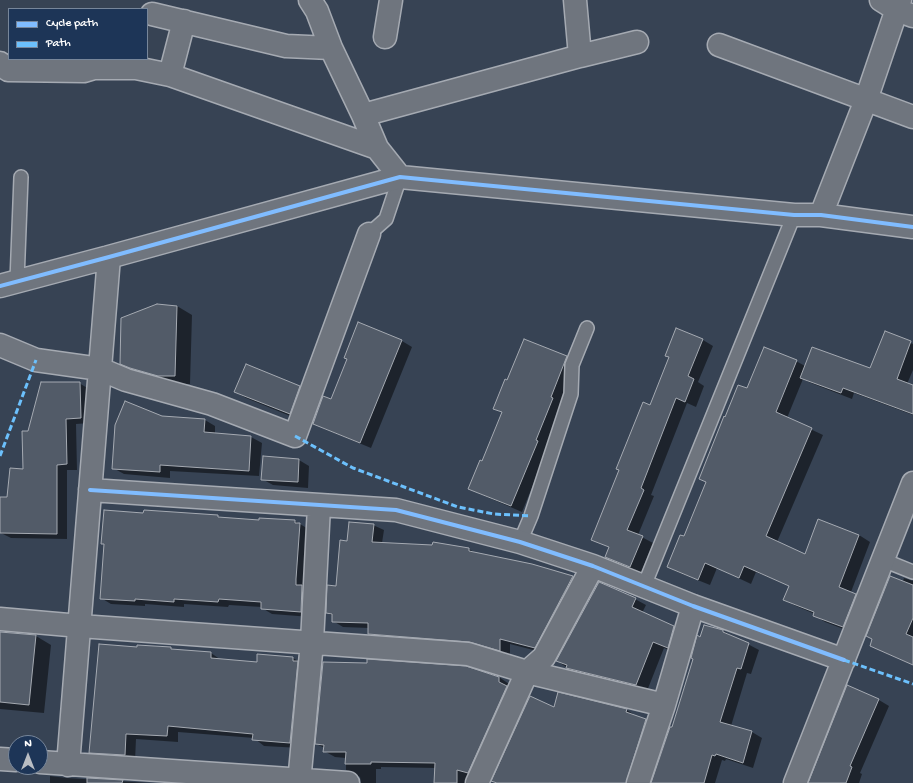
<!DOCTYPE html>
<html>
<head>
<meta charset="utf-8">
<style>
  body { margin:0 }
  #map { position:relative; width:913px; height:783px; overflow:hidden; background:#374354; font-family:"Gochi Hand",sans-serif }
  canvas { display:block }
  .legend { position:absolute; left:8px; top:8px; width:140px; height:52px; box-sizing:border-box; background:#1d3557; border:1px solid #77869a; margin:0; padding:5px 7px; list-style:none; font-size:12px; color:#fff }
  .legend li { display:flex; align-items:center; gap:8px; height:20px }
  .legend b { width:20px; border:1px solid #77869a }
  .north { position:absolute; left:8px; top:735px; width:40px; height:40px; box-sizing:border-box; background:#1d3557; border:1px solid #77869a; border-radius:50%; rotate:0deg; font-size:11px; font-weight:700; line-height:16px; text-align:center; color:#fff }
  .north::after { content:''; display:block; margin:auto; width:14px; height:18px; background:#b9bdc3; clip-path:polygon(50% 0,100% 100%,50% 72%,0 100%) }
</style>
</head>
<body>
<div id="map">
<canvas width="913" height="783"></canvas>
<ul class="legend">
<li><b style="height:5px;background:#80bcff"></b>Cycle path</li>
<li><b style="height:5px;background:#6cc0fc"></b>Path</li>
</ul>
<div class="north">N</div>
</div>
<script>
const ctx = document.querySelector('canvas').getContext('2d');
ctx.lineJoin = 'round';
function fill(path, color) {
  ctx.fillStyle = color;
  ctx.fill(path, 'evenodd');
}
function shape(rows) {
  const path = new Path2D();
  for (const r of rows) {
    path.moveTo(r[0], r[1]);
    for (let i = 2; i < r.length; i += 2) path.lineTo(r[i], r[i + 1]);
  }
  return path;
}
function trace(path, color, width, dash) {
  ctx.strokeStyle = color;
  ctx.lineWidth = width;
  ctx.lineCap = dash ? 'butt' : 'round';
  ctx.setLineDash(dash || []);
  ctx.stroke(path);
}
const shadow = shape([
  [177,306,192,315,190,384,174,384,136,372,121,363],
  [359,323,402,341,412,347,371,448,325,429,314,423,331,400,348,359,345,358],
  [885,332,913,344,913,370,907,384,913,386,913,415,854,393,852,399,811,383,803,379,787,418,823,435,777,542,806,555,859,535,870,542,851,592,867,602,854,633,825,622,814,615,815,614,796,606,784,600,790,586,756,572,751,584,717,568,710,585,680,573,668,567,685,537,764,348,796,361,805,366,871,370],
  [703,340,713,346,698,382,704,386,696,407,687,403,651,495,654,496,638,535,653,543,641,573,617,563,606,557,610,548,592,539,650,406],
  [566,357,577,363,563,405,546,447,548,448,522,512,480,494,469,488,483,462,503,413,494,408,508,381],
  [79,383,89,389,91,423,76,424,77,470,67,470,67,539,11,538,1,533,8,498,24,471,29,432],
  [299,387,310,393,300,420,246,398,235,392],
  [162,417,205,420,215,426,215,434,251,437,262,443,259,476,170,471,170,478,124,474,113,468],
  [299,460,309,466,308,488,273,485,262,479],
  [144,511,218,516,223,519,260,521,295,521,305,527,309,530,311,617,272,614,262,608,262,607,229,605,228,607,184,604,184,607,145,604,145,606,111,604,101,598,105,545,102,543,144,514],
  [373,525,384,530,382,543,433,546,434,543,469,549,477,554,531,565,573,577,583,583,545,653,510,644,510,656,379,640,369,634,369,628,343,627,333,621,333,616,327,613,337,587,348,542],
  [904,578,913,581,913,665,881,651],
  [635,599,646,605,642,613,674,626,684,633,678,654,664,648,647,691,577,674,557,661],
  [723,631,759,650,751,674,747,673,731,726,752,732,762,738,753,768,726,759,725,761,722,760,715,783,652,783,672,728,701,638],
  [0,633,36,636,51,645,44,713,0,709],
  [138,648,170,648,174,650,211,653,221,660,258,663,258,655,293,658,303,664,300,748,264,746,254,738,178,732,178,742,136,739,135,761,100,758,90,752],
  [499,677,509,684,509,688,478,778,468,775,467,783,435,783,436,768,381,767,381,769,376,769,376,783,361,783,360,777,346,770,346,758,335,757,324,751,325,748,316,744],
  [847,687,879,700,889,706,860,773,862,774,859,783,810,783],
  [554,708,627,710,636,716,636,717,646,720,656,726,637,783,496,783,493,781],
  [50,776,67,778,150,783,50,783]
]);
const building = shape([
  [157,304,177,306,175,376,158,376,130,368,120,364,121,318,157,304],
  [358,322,402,340,360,443,313,424,323,396,331,399,347,359,344,358,358,322],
  [676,328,703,339,688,376,694,379,685,402,676,398,641,488,644,490,627,530,643,536,630,567,605,557,609,547,591,540,619,470,616,469,643,402,650,405,669,357,665,356,676,328],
  [885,331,911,341,897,379,913,385,913,414,843,388,841,393,800,378,812,347,870,368,885,331],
  [524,339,567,356,551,397,553,398,536,440,538,441,511,506,468,489,480,460,482,461,502,412,493,409,505,379,507,380,524,339],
  [764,347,797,360,776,412,812,428,766,536,805,554,818,519,859,535,839,587,856,594,843,627,813,616,814,612,783,600,789,586,744,566,739,578,705,563,698,580,667,567,680,535,684,536,706,482,699,479,724,416,725,417,738,385,747,388,764,347],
  [246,364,300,386,290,414,234,392,246,364],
  [41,382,80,382,81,418,66,419,67,464,57,465,57,534,0,533,0,497,7,497,10,468,23,469,22,431,28,431,41,382],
  [125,401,162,416,205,419,204,432,251,436,249,471,160,465,160,472,112,469,115,425,125,401],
  [263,456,299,459,298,482,261,480,263,456],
  [104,510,143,513,144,510,218,515,218,517,259,520,259,518,295,520,295,523,300,523,296,579,296,585,302,585,301,612,261,609,261,602,219,599,218,602,174,599,174,602,135,599,135,601,100,599,104,544,101,544,104,510],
  [349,522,374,524,372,542,432,545,433,542,469,548,469,551,532,564,573,576,535,648,500,639,500,651,469,642,368,634,368,623,332,622,332,614,326,613,327,585,336,586,340,540,347,541,349,522],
  [890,576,913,585,913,618,906,634,913,637,913,665,870,646,872,639,866,636,890,576],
  [599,582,636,598,632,607,674,626,668,648,653,642,636,685,566,668,567,665,556,661,599,582],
  [704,625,723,630,723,632,749,643,741,669,737,668,720,722,752,731,743,763,716,754,715,756,712,755,704,783,651,783,670,727,672,727,693,659,691,658,697,635,700,637,704,625],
  [0,632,36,635,29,705,0,702,0,632],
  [99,644,137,647,137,645,171,647,171,649,211,652,211,658,257,662,257,654,293,657,293,661,298,661,290,743,252,740,253,734,168,726,167,736,126,734,125,755,89,753,99,644],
  [367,659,466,666,499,677,499,682,507,686,468,773,457,770,457,783,434,783,435,763,371,762,371,764,345,764,346,752,323,752,324,745,315,744,323,662,367,663,367,659],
  [847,685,879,699,850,766,852,767,846,783,808,783,847,685],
  [558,692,627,709,626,712,646,719,626,783,497,783,491,781,530,696,554,707,558,692],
  [87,778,123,780,122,783,87,783,87,778]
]);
const service = shape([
  [369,234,386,219,400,177],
  [17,281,21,177],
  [520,542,531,516,571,394,572,365,587,328],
  [883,560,913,572],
  [644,586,794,215]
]);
const minor = shape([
  [310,0,317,11,331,48,363,115,377,148,400,177],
  [575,0,580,56],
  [881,0,897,10,913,16],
  [152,14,286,46,331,48],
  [385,37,391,0],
  [719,45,913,117],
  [0,63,8,70,84,71,94,68,136,68,170,75,377,148],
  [170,75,184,21],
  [363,115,580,56,637,42],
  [821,215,866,100,900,0],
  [0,286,109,257,400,177,794,215,821,215,913,227],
  [0,345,36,360,100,369,126,380,212,404,295,436,369,234],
  [90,490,396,510,520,542,593,566,693,606,844,660],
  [0,619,80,626,468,654,527,672,664,705],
  [0,759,16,760],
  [40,762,348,783],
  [68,765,109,257],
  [299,783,312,642,319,506],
  [477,783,527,672,544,657,593,566],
  [638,783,664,705,693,606],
  [795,783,913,483]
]);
const quiet = shape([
  [295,436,353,468,458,507,494,514,531,516],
  [0,456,36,360],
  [844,660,913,684]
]);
const cycleway = shape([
  [0,286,109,257,400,177,794,215,821,215,913,227],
  [90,490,396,510,520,542,593,566,693,606,844,660]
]);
fill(shadow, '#0007');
fill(building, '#525b68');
trace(building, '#a5aab2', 1);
trace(service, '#a5aab2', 16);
trace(minor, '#a5aab2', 25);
trace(service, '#6f757e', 13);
trace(minor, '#6f757e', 22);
trace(quiet, '#6cc0fc', 3, [6, 3]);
trace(cycleway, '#80bcff', 4);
</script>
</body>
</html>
